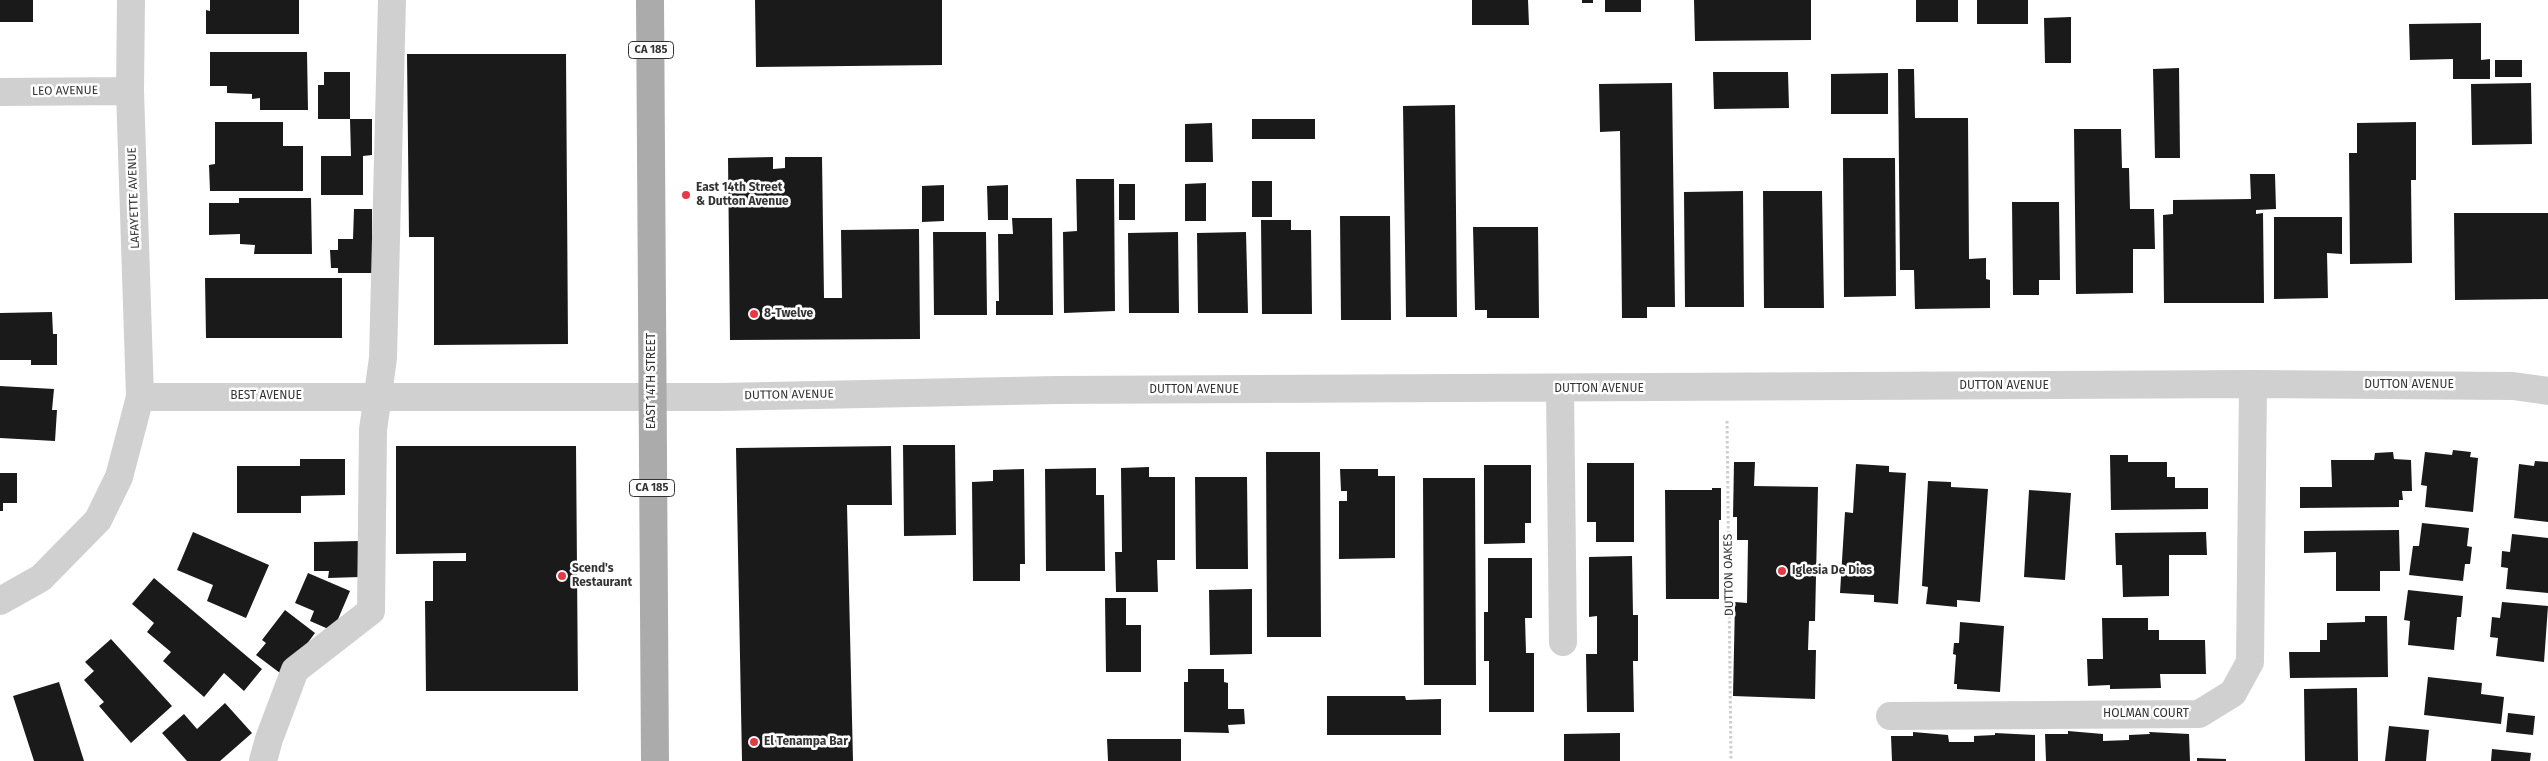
<!DOCTYPE html>
<html>
<head>
<meta charset="utf-8">
<style>
  body { margin:0 }
  canvas { display:block; background:#fff }
</style>
</head>
<body>
<canvas width="2548" height="761"></canvas>
<script>
const ctx = document.querySelector('canvas').getContext('2d');
ctx.lineJoin = 'round';
function fill(path, color) {
  ctx.fillStyle = color;
  ctx.fill(path, 'evenodd');
}
function shape(rows) {
  const path = new Path2D();
  for (const r of rows) {
    path.moveTo(r[0], r[1]);
    for (let i = 2; i < r.length; i += 2) path.lineTo(r[i], r[i + 1]);
  }
  return path;
}
function trace(path, color, width, dash) {
  ctx.strokeStyle = color;
  ctx.lineWidth = width;
  ctx.lineCap = dash ? 'butt' : 'round';
  ctx.setLineDash(dash || []);
  ctx.stroke(path);
}
function write(font, color, halo, rows, align = 'center') {
  ctx.font = font + ' "Fira Sans",sans-serif';
  ctx.lineWidth = 5;
  ctx.setLineDash([]);
  ctx.textBaseline = 'middle';
  ctx.strokeStyle = halo;
  ctx.fillStyle = color;
  for (const [text, x, y, turn = 0] of rows) {
    ctx.save();
    ctx.translate(x, y);
    ctx.rotate((+turn || 0) * Math.PI / 180);
    ctx.textAlign = isNaN(turn) ? turn : align;
    if (halo) ctx.strokeText(text, 0, 0);
    ctx.fillText(text, 0, 0);
    ctx.restore();
  }
}
const building = shape([
  [0,0,33,0,33,22,0,22],
  [210,0,299,0,299,34,206,34,206,10,210,11],
  [755,0,942,0,942,65,756,67],
  [1472,0,1528,0,1529,25,1472,25],
  [1582,0,1593,0,1593,3,1582,3],
  [1605,0,1641,0,1641,12,1605,12],
  [1694,0,1811,0,1811,40,1695,41],
  [1916,0,1958,0,1958,22,1916,22],
  [1977,0,2028,0,2028,24,1977,24],
  [2071,17,2071,63,2045,63,2044,18],
  [2481,23,2481,60,2490,59,2490,79,2453,79,2453,59,2410,60,2409,24],
  [210,52,307,52,308,110,260,110,260,98,252,99,252,94,227,93,227,86,210,86],
  [407,54,566,54,568,344,434,345,434,237,409,237],
  [2495,60,2522,60,2522,77,2495,77],
  [2179,68,2180,158,2155,158,2153,69],
  [1898,69,1914,69,1915,118,1968,118,1969,259,1986,258,1986,279,1990,280,1990,308,1915,309,1914,270,1900,270],
  [324,72,350,72,350,119,318,119,318,85,324,85],
  [1713,72,1788,72,1789,108,1714,109],
  [1888,73,1888,114,1831,114,1831,74],
  [1672,83,1675,307,1647,307,1647,318,1622,318,1620,131,1600,132,1599,84],
  [2531,83,2532,144,2472,145,2471,84],
  [1455,105,1457,317,1406,317,1403,106],
  [350,119,372,119,372,155,363,156,363,195,321,195,321,156,351,156],
  [1252,119,1315,119,1315,139,1252,139],
  [215,122,283,122,283,146,303,146,303,191,210,191,209,165,215,164],
  [2416,122,2416,180,2411,180,2412,263,2350,264,2349,153,2357,153,2357,123],
  [1212,123,1213,162,1185,162,1185,124],
  [2074,129,2121,129,2122,168,2129,168,2130,209,2154,209,2155,249,2133,249,2133,293,2076,294],
  [773,157,773,169,785,168,785,157,822,157,824,298,842,298,841,230,919,229,920,339,730,340,728,158],
  [1843,158,1895,158,1896,296,1844,297],
  [2250,174,2275,174,2276,209,2256,210,2256,214,2263,213,2264,303,2164,303,2163,215,2173,214,2173,200,2251,199],
  [1076,179,1114,179,1115,311,1064,313,1063,232,1077,231],
  [1252,181,1272,181,1272,217,1252,217],
  [1206,183,1206,221,1185,221,1185,184],
  [1119,184,1135,184,1135,220,1119,220],
  [944,185,944,221,922,222,922,186],
  [1008,185,1008,220,988,220,987,186],
  [1743,191,1744,307,1685,307,1684,192],
  [1763,191,1822,191,1824,308,1764,308],
  [239,198,311,198,312,254,254,254,255,245,240,244,240,234,209,235,209,203,239,203],
  [2012,202,2059,202,2060,280,2039,280,2039,295,2013,295],
  [354,209,372,209,372,273,338,273,338,268,331,268,330,250,338,250,338,239,353,239],
  [2454,213,2548,213,2548,299,2455,300],
  [1340,216,1390,216,1391,320,1341,320],
  [2274,217,2342,217,2342,254,2327,253,2328,298,2274,299],
  [1012,218,1052,218,1053,315,996,315,996,301,999,301,998,234,1013,234],
  [1261,220,1291,220,1291,230,1311,230,1312,314,1262,314],
  [1473,227,1538,227,1539,318,1487,318,1487,310,1475,310],
  [933,232,986,232,987,315,934,315],
  [1178,232,1179,313,1129,313,1128,233],
  [1246,232,1248,313,1198,313,1197,233],
  [205,278,342,278,342,338,206,338],
  [52,312,53,334,57,334,57,365,31,365,31,360,0,360,0,313],
  [0,386,54,389,52,410,57,410,55,441,0,438],
  [903,445,955,445,956,535,904,536],
  [396,446,576,446,578,691,426,691,425,601,433,601,433,561,466,561,466,553,396,554],
  [891,446,892,505,847,505,853,761,742,761,736,448],
  [2453,450,2471,452,2470,457,2478,458,2473,512,2425,507,2427,486,2421,485,2425,452,2452,455],
  [1266,452,1320,452,1321,637,1267,637],
  [2393,452,2394,459,2411,460,2412,491,2402,491,2403,500,2399,500,2399,507,2300,508,2300,487,2332,487,2331,460,2374,460,2375,453],
  [2110,455,2128,455,2128,462,2167,462,2167,477,2175,477,2175,488,2208,488,2208,509,2111,510],
  [300,459,345,459,345,495,301,496,301,513,237,513,237,466,300,466],
  [2535,461,2548,462,2548,522,2514,518,2519,464,2534,466],
  [1734,462,1755,462,1754,486,1818,487,1815,621,1809,621,1808,650,1816,650,1815,699,1733,696,1735,602,1747,603,1748,540,1737,540,1737,517,1733,517],
  [1587,463,1634,463,1634,542,1596,542,1596,522,1587,522],
  [1856,464,1889,466,1889,472,1906,473,1898,604,1874,602,1874,595,1840,593,1845,512,1853,513],
  [1484,465,1531,465,1531,523,1525,523,1525,543,1484,544],
  [1149,467,1149,477,1175,477,1175,560,1157,560,1158,592,1116,592,1115,552,1122,552,1121,468],
  [1096,468,1096,495,1104,495,1105,571,1046,571,1045,469],
  [1024,469,1025,564,1020,564,1020,581,973,581,972,482,993,481,993,470],
  [1340,469,1378,469,1378,476,1395,476,1395,558,1339,559,1339,501,1347,501,1347,491,1341,491],
  [0,473,17,473,17,503,3,503,3,511,0,511],
  [1195,477,1247,477,1248,569,1196,569],
  [1423,478,1475,478,1476,685,1424,685],
  [1928,481,1951,482,1951,487,1988,489,1980,602,1957,600,1957,607,1926,604,1928,587,1922,586],
  [1712,488,1721,488,1721,520,1719,520,1719,599,1666,599,1665,490,1712,490],
  [2029,490,2071,493,2065,580,2024,577],
  [2422,523,2469,528,2467,546,2472,547,2470,564,2465,564,2463,581,2409,575,2413,546,2419,546],
  [2399,530,2400,571,2380,571,2380,591,2336,591,2336,552,2304,553,2304,531],
  [193,532,269,565,246,618,207,601,213,585,177,570],
  [2206,532,2207,555,2169,555,2169,596,2123,597,2122,565,2116,565,2115,533],
  [2512,534,2548,538,2548,593,2506,589,2508,568,2501,567,2502,551,2510,552],
  [359,541,360,577,328,578,329,571,314,571,314,542],
  [1632,556,1633,615,1638,615,1638,661,1633,661,1634,712,1587,712,1586,654,1597,654,1597,616,1589,617,1589,557],
  [1488,558,1532,558,1532,618,1525,618,1526,653,1534,653,1534,712,1489,712,1489,661,1484,661,1484,612,1488,612],
  [308,573,350,591,333,631,310,621,314,611,295,603],
  [154,578,262,669,244,691,224,673,204,697,163,661,171,652,147,632,154,623,132,604],
  [1252,589,1252,654,1210,655,1209,590],
  [2408,590,2463,596,2461,617,2457,617,2454,650,2408,645,2410,621,2404,620],
  [1105,598,1126,598,1126,625,1141,625,1141,672,1106,672],
  [2502,602,2548,606,2544,662,2496,656,2498,638,2490,637,2492,617,2500,618],
  [285,610,315,633,292,664,280,673,256,655,266,643,262,640],
  [2365,616,2387,616,2388,677,2290,678,2289,652,2320,652,2320,640,2327,640,2327,623,2365,622],
  [2102,618,2148,618,2148,630,2159,630,2159,640,2205,640,2206,674,2160,674,2161,688,2110,689,2110,685,2088,686,2087,659,2103,659],
  [1960,622,2004,626,2000,692,1957,689,1957,684,1954,684,1956,655,1953,654,1954,643,1959,643],
  [111,639,172,706,131,743,99,706,104,702,84,680,94,671,85,662],
  [1188,669,1224,669,1224,682,1228,683,1228,709,1244,709,1245,724,1228,725,1229,733,1184,732,1184,682,1188,682],
  [2428,677,2482,683,2481,694,2504,697,2501,724,2424,715],
  [59,682,84,761,34,761,13,696],
  [2357,688,2358,761,2305,761,2304,689],
  [1327,696,1405,696,1406,700,1441,699,1441,735,1327,735],
  [225,703,252,733,220,761,187,761,162,733,184,714,197,729],
  [2508,713,2535,716,2533,735,2506,732],
  [2389,726,2429,730,2426,761,2385,761],
  [2068,731,2103,734,2103,741,2129,740,2129,735,2150,734,2149,732,2189,734,2190,761,2046,761,2045,734,2068,734],
  [1913,732,1948,735,1949,742,1974,742,1974,736,1995,735,1995,733,2035,735,2035,761,1892,761,1891,736,1913,736],
  [1620,733,1620,761,1564,761,1564,734],
  [1107,739,1181,739,1181,761,1108,761],
  [2492,749,2531,753,2530,761,2491,761],
  [2197,758,2226,759,2226,761,2197,761]
]);
const path = shape([
  [1727,421,1731,761]
]);
const minor = shape([
  [0,92,130,91],
  [1560,390,1563,642],
  [140,397,720,397,1057,390,2253,384,2513,386,2548,391],
  [0,601,41,578,98,520,119,477,140,397,130,91,131,0],
  [1890,716,2199,714,2233,693,2250,662,2253,384],
  [263,761,269,739,295,670,371,611,373,430,383,358,392,0]
]);
const major = shape([
  [650,0,655,761]
]);
const markers = [
  [686,195,5,"#e63946"],
  [754,314,5,"#e63946"],
  [1782,571,5,"#e63946"],
  [562,576,5,"#e63946"],
  [754,742,5,"#e63946"]
];
const shields = [
  [651,50,45],
  [652,488,45]
];
const shieldNames = [
  ["CA 185",651,50],
  ["CA 185",652,488]
];
const streetNames = [
  ["LEO AVENUE",65,91,-1],
  ["LAFAYETTE AVENUE",134,198,-92],
  ["EAST 14TH STREET",652,381,-90],
  ["DUTTON AVENUE",2409,385],
  ["DUTTON AVENUE",2004,386],
  ["DUTTON AVENUE",1599,389],
  ["DUTTON AVENUE",1194,390],
  ["DUTTON AVENUE",789,395,-1],
  ["BEST AVENUE",266,396],
  ["DUTTON OAKES",1729,575,-91],
  ["HOLMAN COURT",2146,714]
];
const poiNames = [
  ["East 14th Street",696,188],
  ["& Dutton Avenue",696,202],
  ["8-Twelve",764,314],
  ["Scend's",572,569],
  ["Restaurant",572,583],
  ["Iglesia De Dios",1792,571],
  ["El Tenampa Bar",764,742]
];
fill(building, '#1a1a1a');
trace(path, '#cdcdcd', 3, [2.5, 2.5]);
trace(minor, '#d0d0d0', 28);
trace(major, '#ababab', 28);
for (const [x, y, r, color] of markers) {
  const dot = new Path2D();
  dot.arc(x, y, r, 0, 2 * Math.PI);
  ctx.fillStyle = color;
  ctx.fill(dot);
  trace(dot, '#fff', 2);
}
for (const [x, y, w] of shields) {
  const box = new Path2D();
  box.roundRect(x - w / 2, y - 8.5, w, 17, 4);
  ctx.fillStyle = '#fff';
  ctx.fill(box);
  trace(box, '#333', 1);
}
write('bold 11px', '#333', null, shieldNames);
write('12px', '#333', '#fff', streetNames);
write('bold 12px', '#333', '#fff', poiNames, 'left');
</script>
</body>
</html>
